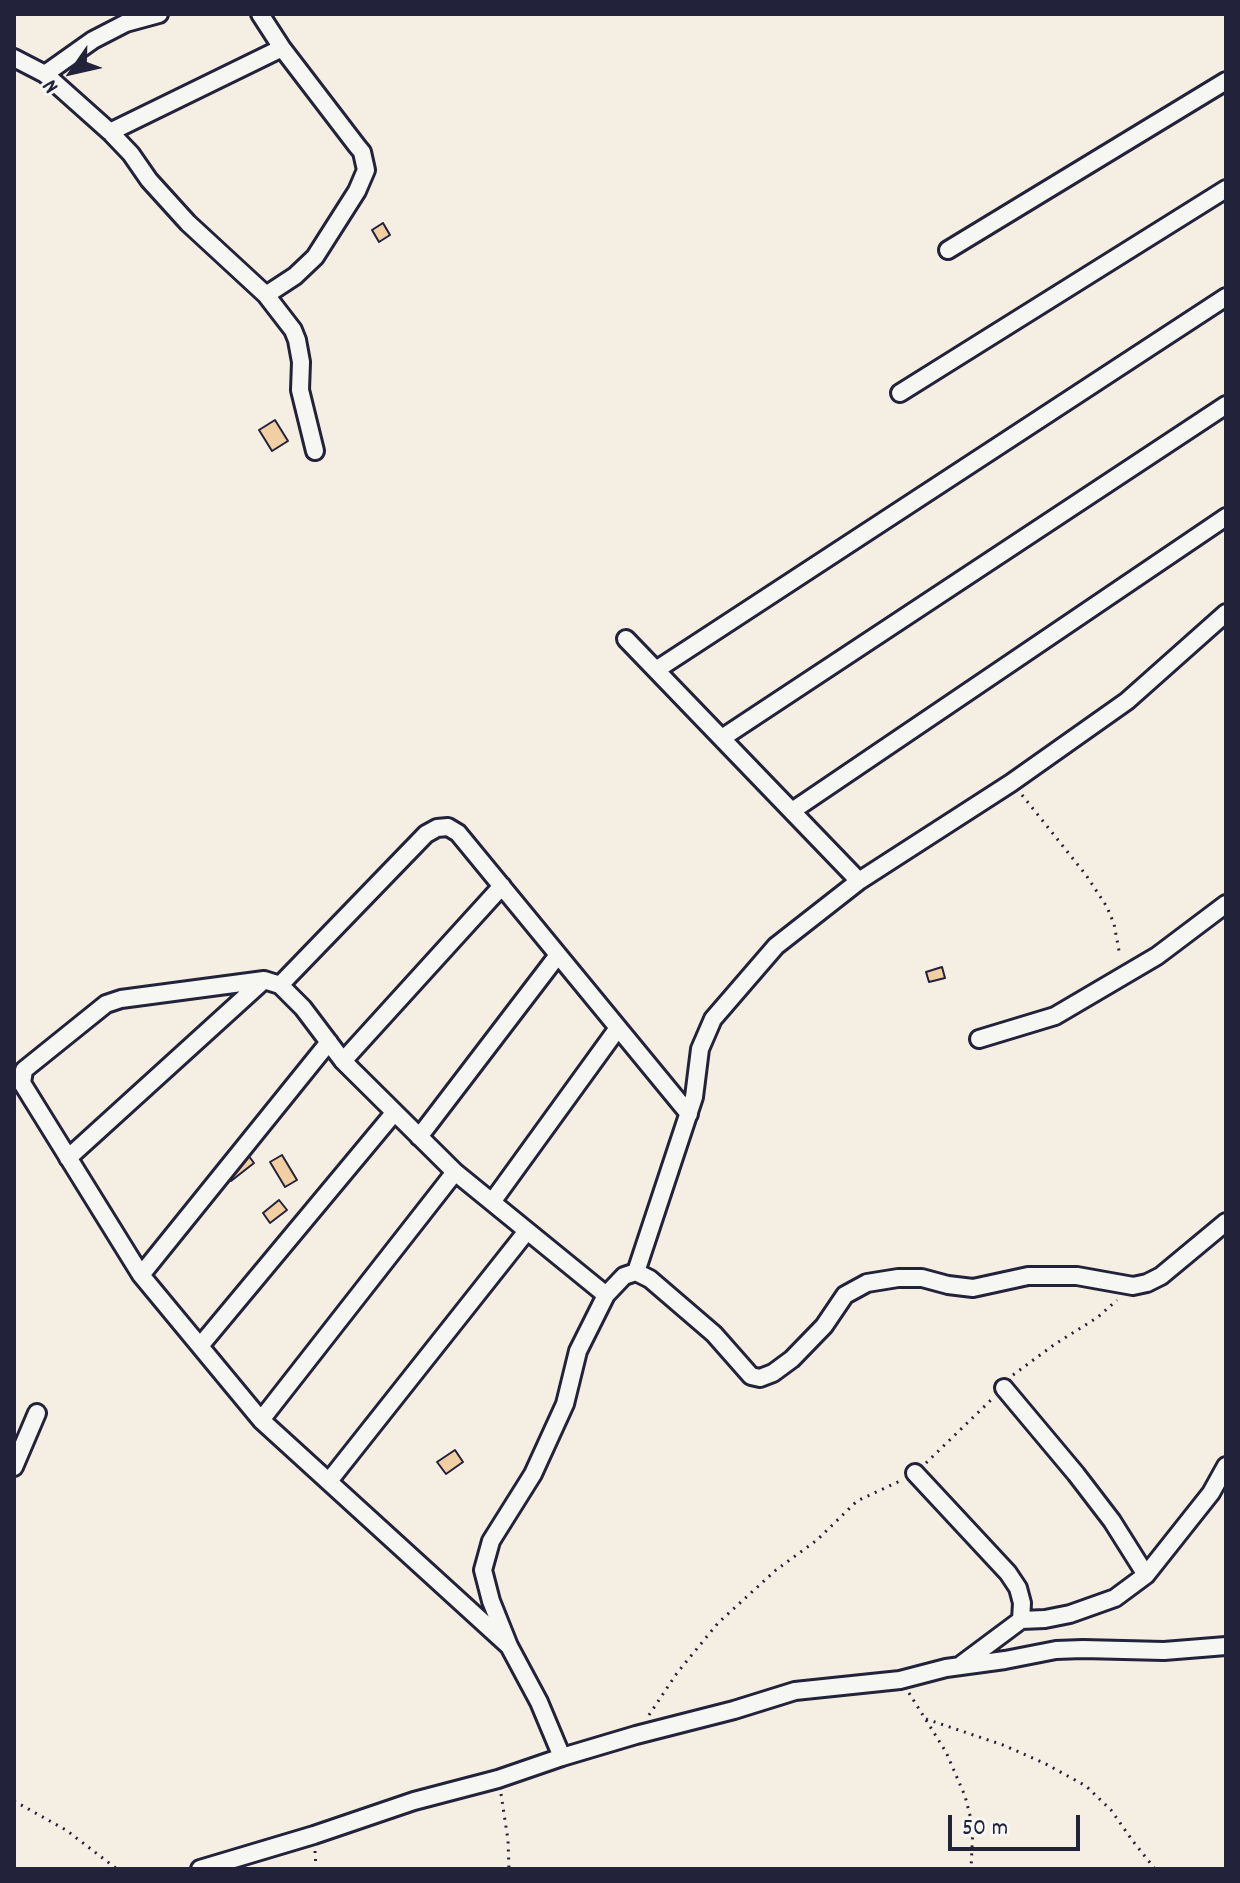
<!DOCTYPE html>
<html>
<head>
<meta charset="utf-8">
<style>
  body { margin:0 }
  #map { position:relative; width:1240px; height:1883px; overflow:hidden; background:#f5eee2; font-family:Dekko,sans-serif }
  canvas { display:block }
  .frame { position:absolute; inset:0; border:16px solid #22223b; pointer-events:none }
  .north { position:absolute; left:32px; top:32px; width:80px; height:80px; -webkit-text-stroke:6px #f6f6f2; paint-order:stroke; rotate:236deg; font-size:22px; font-weight:700; line-height:32px; text-align:center; color:#22223b }
  .north::after { content:''; display:block; margin:auto; width:28px; height:36px; background:#22223b; clip-path:polygon(50% 0,100% 100%,50% 72%,0 100%) }
  .scale { position:absolute; left:948px; top:1815px; width:132px; height:36px; box-sizing:border-box; border:4px solid #22223b; border-top:0; padding-left:10px; font-size:24px; line-height:28px; white-space:nowrap; color:#22223b; -webkit-text-stroke:6px #f6f6f2; paint-order:stroke }
</style>
</head>
<body>
<div id="map">
<canvas width="1240" height="1883"></canvas>
<div class="frame"></div>
<div class="north">N</div>
<div class="scale">50 m</div>
</div>
<script>
const ctx = document.querySelector('canvas').getContext('2d');
ctx.lineJoin = 'round';
function fill(path, color) {
  ctx.fillStyle = color;
  ctx.fill(path, 'evenodd');
}
function shape(rows) {
  const path = new Path2D();
  for (const r of rows) {
    path.moveTo(r[0], r[1]);
    for (let i = 2; i < r.length; i += 2) path.lineTo(r[i], r[i + 1]);
  }
  return path;
}
function trace(path, color, width, dash) {
  ctx.strokeStyle = color;
  ctx.lineWidth = width;
  ctx.lineCap = dash ? 'butt' : 'round';
  ctx.setLineDash(dash || []);
  ctx.stroke(path);
}
const building = shape([
  [383,223,390,235,379,242,372,230,383,223],
  [275,420,288,441,272,451,259,430,275,420],
  [942,967,945,978,929,982,926,972,942,967],
  [248,1155,254,1163,231,1181,225,1173,248,1155],
  [282,1155,297,1180,285,1187,270,1162,282,1155],
  [279,1200,287,1210,270,1223,263,1213,279,1200],
  [455,1450,463,1462,446,1474,437,1462,455,1450]
]);
const path = shape([
  [1022,795,1086,875,1107,907,1114,924,1120,956],
  [1013,1375,1055,1344,1098,1317,1117,1300],
  [926,1463,992,1399],
  [909,1693,946,1752,965,1796,973,1827,971,1869],
  [649,1715,677,1673,718,1623,776,1570,817,1540,857,1501,900,1481],
  [926,1719,1003,1745,1044,1763,1086,1786,1111,1810,1132,1840,1155,1869],
  [501,1794,508,1840,509,1869],
  [14,1801,66,1830,117,1869],
  [315,1851,316,1869]
]);
const minor = shape([
  [260,14,282,48,357,146,362,152,366,170,357,191,315,257,295,276,266,295],
  [14,58,45,74,110,132,131,154,149,180,188,223,266,295,293,330,297,340,301,362,300,390,315,451],
  [45,74,93,40,126,23,159,14],
  [110,132,282,48],
  [948,250,1226,81],
  [900,393,1226,189],
  [626,639,859,881],
  [656,670,1226,297],
  [722,738,1226,405],
  [792,811,1226,517],
  [280,985,426,834,437,828,448,827,458,833,689,1114],
  [979,1039,1055,1016,1157,956,1226,904],
  [343,1061,502,886],
  [419,1137,558,955],
  [68,1158,264,980],
  [492,1202,618,1028],
  [636,1272,694,1097,700,1049,713,1019,776,946,859,881,1011,783,1127,701,1226,613],
  [141,1275,329,1042],
  [200,1346,394,1113],
  [1004,1388,1076,1474,1112,1521,1146,1575],
  [261,1420,455,1172],
  [14,1467,37,1413],
  [915,1473,1008,1573,1018,1588,1022,1603,1021,1620],
  [329,1481,527,1231],
  [509,1646,261,1420,141,1275,22,1083,24,1070,106,1004,121,999,264,980,280,985,303,1008,343,1061,455,1172,606,1295],
  [962,1664,1021,1620,1045,1619,1070,1614,1115,1598,1146,1575,1211,1493,1226,1466],
  [562,1757,539,1702,509,1646,491,1601,483,1570,491,1541,533,1474,565,1404,578,1351,606,1295,624,1276,636,1272,650,1279,714,1334,751,1376,760,1378,773,1373,792,1359,824,1326,845,1295,867,1283,898,1278,922,1278,948,1285,973,1288,1028,1276,1077,1276,1133,1286,1147,1283,1161,1276,1226,1222],
  [200,1869,314,1835,414,1801,498,1779,562,1757,636,1735,734,1710,795,1691,900,1680,946,1668,1005,1660,1056,1650,1083,1649,1164,1651,1226,1646]
]);
fill(building, '#f2cea3');
trace(building, '#22223b', 2);
trace(minor, '#22223b', 22);
trace(path, '#22223b', 3, [2, 6]);
trace(minor, '#f6f6f2', 16);
</script>
</body>
</html>
